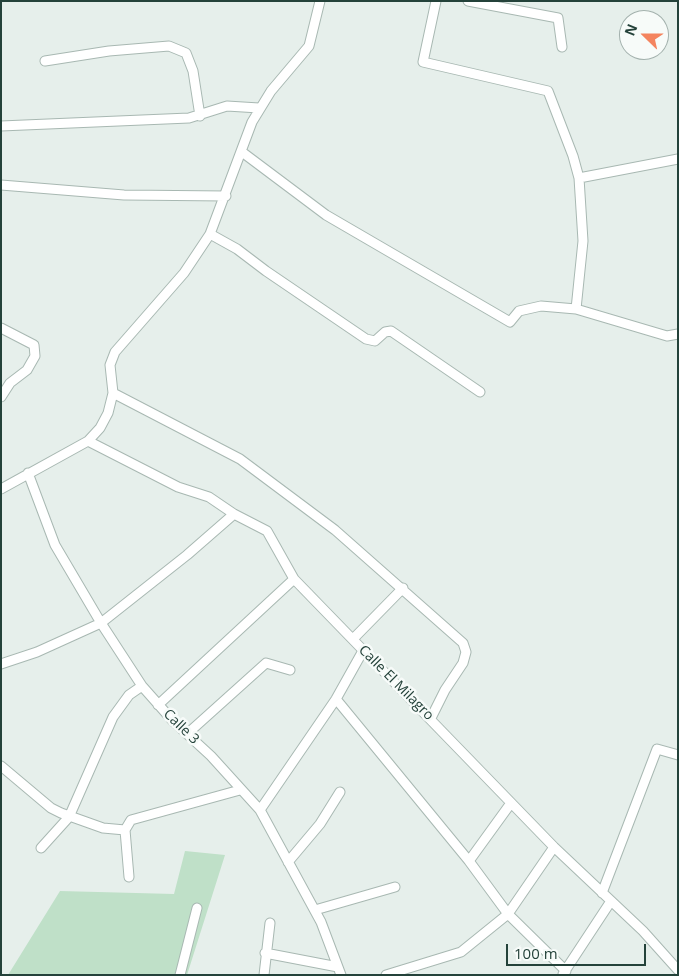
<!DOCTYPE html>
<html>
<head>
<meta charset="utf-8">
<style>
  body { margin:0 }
  #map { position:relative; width:679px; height:976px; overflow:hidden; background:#e6efeb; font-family:"Open Sans",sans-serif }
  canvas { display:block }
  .frame { position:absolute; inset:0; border:2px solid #24423a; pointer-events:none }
  .north { position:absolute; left:619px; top:10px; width:50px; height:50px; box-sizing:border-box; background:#f7fbf9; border:1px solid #a3b1ad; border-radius:50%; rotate:292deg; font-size:14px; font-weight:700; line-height:20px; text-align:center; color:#24423a }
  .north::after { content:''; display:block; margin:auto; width:18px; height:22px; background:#f4845f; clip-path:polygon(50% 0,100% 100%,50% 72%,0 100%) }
  .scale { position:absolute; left:506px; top:944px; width:140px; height:22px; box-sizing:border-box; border:2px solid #24423a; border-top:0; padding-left:6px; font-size:15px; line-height:18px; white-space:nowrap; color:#24423a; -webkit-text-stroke:4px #f7fbf9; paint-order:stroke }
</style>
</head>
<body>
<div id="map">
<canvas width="679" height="976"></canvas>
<div class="frame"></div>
<div class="north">N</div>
<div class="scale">100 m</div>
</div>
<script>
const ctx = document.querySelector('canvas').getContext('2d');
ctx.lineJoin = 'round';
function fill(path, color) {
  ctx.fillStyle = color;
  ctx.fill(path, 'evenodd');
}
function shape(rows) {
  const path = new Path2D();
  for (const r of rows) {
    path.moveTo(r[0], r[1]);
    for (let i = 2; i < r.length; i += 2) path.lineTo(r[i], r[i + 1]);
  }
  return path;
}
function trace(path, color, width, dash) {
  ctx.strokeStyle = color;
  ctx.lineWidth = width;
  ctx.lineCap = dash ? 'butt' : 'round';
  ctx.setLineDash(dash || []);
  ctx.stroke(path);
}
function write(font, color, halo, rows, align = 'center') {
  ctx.font = font + ' "Open Sans",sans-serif';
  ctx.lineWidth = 5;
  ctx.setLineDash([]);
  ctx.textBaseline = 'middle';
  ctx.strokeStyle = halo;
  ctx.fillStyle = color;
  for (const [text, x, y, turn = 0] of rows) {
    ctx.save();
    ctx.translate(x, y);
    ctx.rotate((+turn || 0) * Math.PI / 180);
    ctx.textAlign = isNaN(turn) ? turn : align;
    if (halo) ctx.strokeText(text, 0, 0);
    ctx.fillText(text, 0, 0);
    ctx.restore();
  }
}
const green = shape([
  [185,851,225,855,187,975,8,975,60,891,174,894]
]);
const minor = shape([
  [436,1,423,62,548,91,573,156,579,178],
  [468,1,558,18,562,47],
  [45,61,109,51,169,46,186,53,193,71,200,116],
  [1,126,189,118,227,106,259,108],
  [242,152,326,215,510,322,519,311,541,306,576,309,667,336,678,334],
  [1,185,124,195,226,196],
  [210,234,237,249,266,271,366,339,375,341,385,332,391,331,480,392],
  [576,309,583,241,579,178,678,159],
  [1,328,34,345,35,356,27,370,10,383,1,397],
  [113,393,240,459,335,530,463,643,466,652,463,663,445,690,431,718],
  [88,441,178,487,209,497,234,514,267,531,294,579,554,847,643,931,678,970],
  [28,473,55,545,101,623,142,686,173,721,211,756,260,810,321,922,341,975],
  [1,489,88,441,100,428,108,413,113,393,110,365,115,352,184,273,210,234,252,122,271,91,309,46,320,1],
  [353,639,403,588],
  [1,664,37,652,101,623,187,555,234,514],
  [336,699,469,861,511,803],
  [158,705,294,579],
  [187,734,266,663,290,670],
  [1,766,51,808,61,813,103,828,125,830],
  [260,810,336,699,364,649],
  [41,848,69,817,113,717,129,695,142,686],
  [469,861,508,914,566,971],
  [288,862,320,824,340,792],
  [129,877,125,830,131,820,240,790],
  [602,893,657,749,678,755],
  [315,910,395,887],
  [265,953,338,967],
  [563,974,611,901],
  [180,975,197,908],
  [264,975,270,923],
  [386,975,461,952,508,914,554,847]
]);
const streetNames = [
  ["Calle El Milagro",396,683,45],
  ["Calle 3",181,727,44]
];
fill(green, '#bfe0c8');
trace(minor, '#a8b8b2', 11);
trace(minor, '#fff', 9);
write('14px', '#24423a', '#f7fbf9', streetNames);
</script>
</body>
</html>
